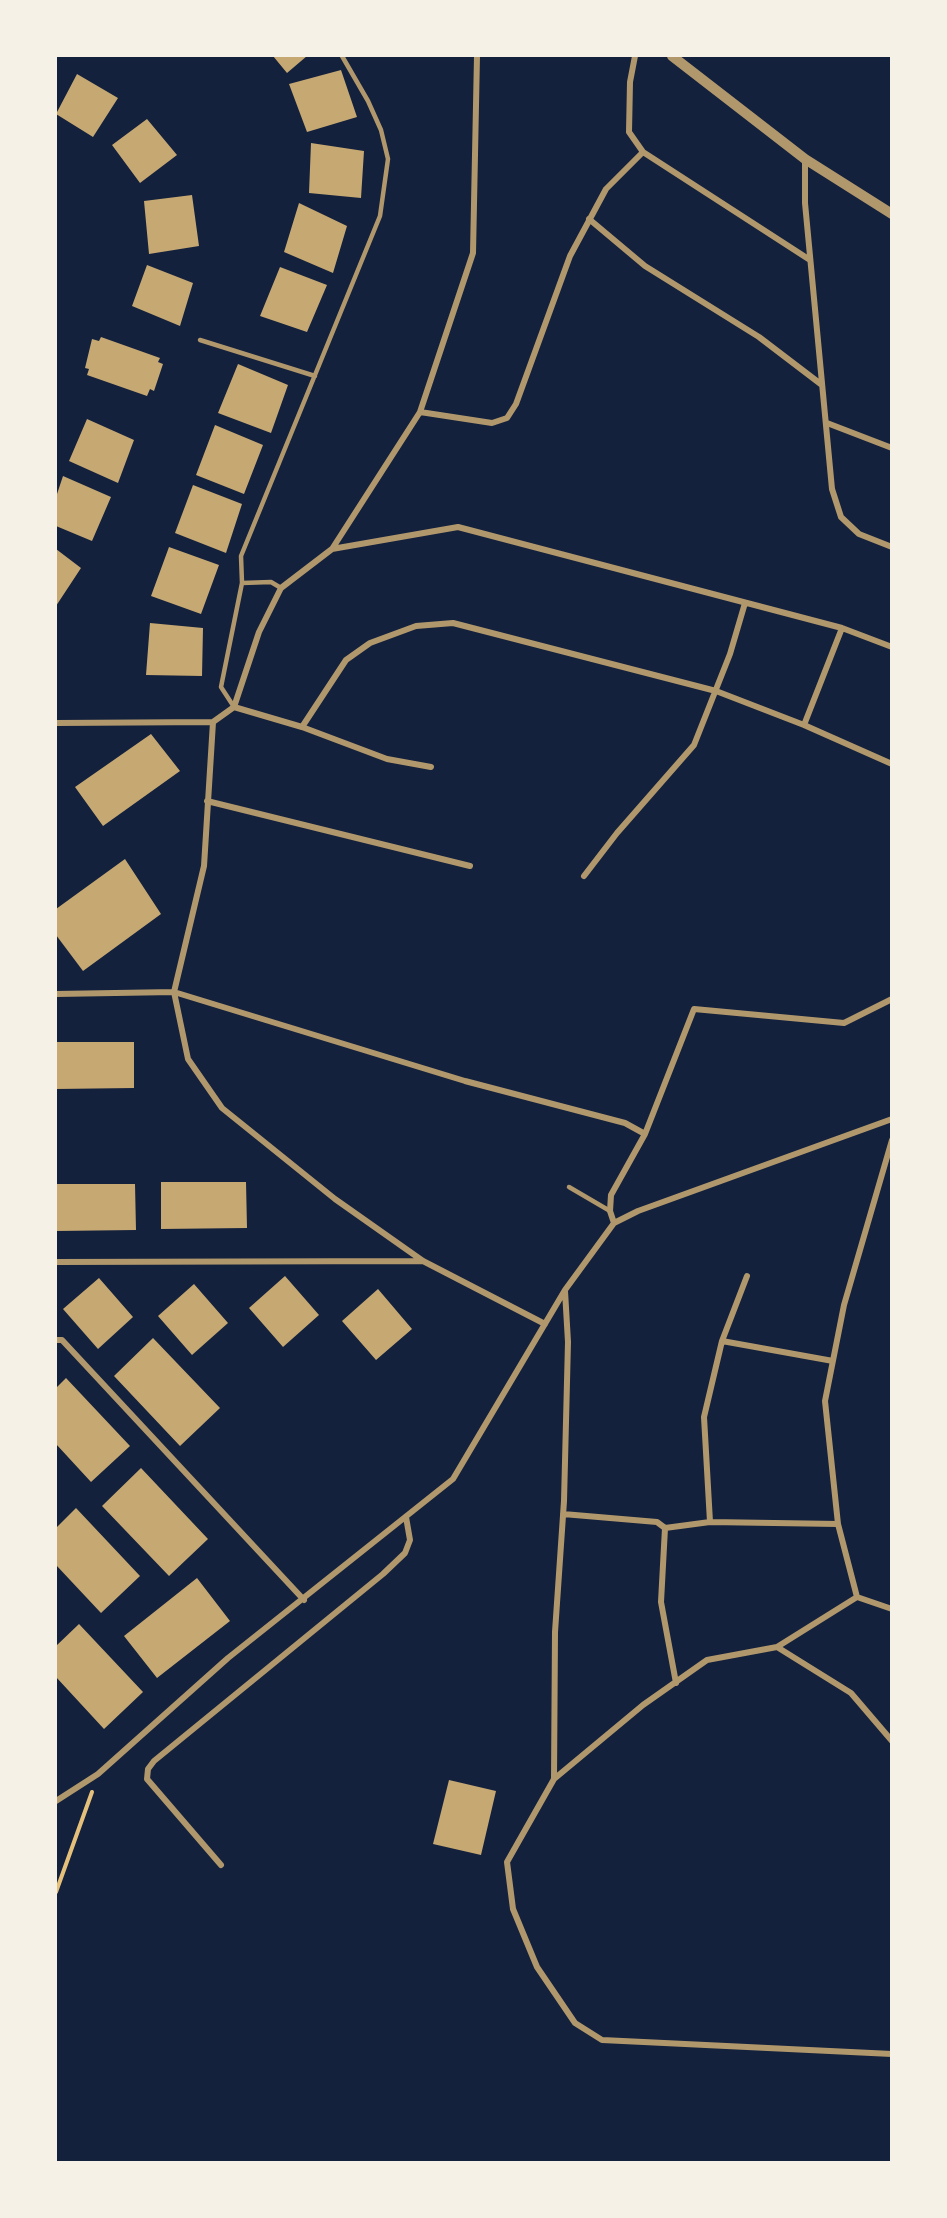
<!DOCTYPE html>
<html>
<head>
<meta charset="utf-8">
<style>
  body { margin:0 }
  #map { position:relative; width:947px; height:2218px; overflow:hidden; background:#14213d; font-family:"Golos Text",sans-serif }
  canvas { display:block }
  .frame { position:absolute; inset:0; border:57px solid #f6f1e7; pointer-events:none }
</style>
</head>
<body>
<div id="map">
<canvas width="947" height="2218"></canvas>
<div class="frame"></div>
</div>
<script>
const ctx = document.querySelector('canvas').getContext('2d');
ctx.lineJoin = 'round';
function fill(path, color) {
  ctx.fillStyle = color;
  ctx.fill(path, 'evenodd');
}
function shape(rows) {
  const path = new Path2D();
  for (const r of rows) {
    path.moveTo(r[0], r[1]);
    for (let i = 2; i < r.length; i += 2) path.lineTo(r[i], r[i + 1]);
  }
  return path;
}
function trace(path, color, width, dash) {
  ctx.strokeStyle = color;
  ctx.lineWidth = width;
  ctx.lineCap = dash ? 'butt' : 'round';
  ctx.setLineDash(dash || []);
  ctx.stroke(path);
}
const building = shape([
  [273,56,307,56,287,73],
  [341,70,357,117,307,132,289,84],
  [77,74,118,98,93,137,56,114],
  [147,119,177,155,140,183,112,145],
  [311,143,364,151,361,198,309,193],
  [192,195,199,246,149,254,144,201],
  [299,203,347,226,333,273,284,252],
  [147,265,193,283,180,326,132,306],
  [280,267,327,285,307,332,260,316],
  [101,337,160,358,158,362,163,364,154,391,150,389,147,396,87,375,89,369,85,368,92,339,99,341],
  [238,364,288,385,271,433,218,413],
  [87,419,134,440,118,483,69,461],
  [215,425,263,445,244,494,196,475],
  [63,476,111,497,92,541,56,526,56,497],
  [193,485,242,504,226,553,175,533],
  [169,547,219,565,201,614,151,596],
  [56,549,81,568,56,606],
  [150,623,203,628,202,676,146,675],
  [151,734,180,771,103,826,75,787],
  [125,859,161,914,83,971,56,935,56,909],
  [56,1042,134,1042,134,1088,56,1089],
  [161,1182,246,1182,247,1228,161,1229],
  [56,1184,135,1184,136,1230,56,1231],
  [285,1276,319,1315,283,1347,249,1308],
  [99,1278,133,1317,98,1349,63,1309],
  [194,1284,228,1323,192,1355,158,1316],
  [378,1289,412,1329,376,1360,342,1321],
  [153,1338,220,1408,180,1446,114,1376],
  [66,1378,130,1446,91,1482,56,1444,56,1388],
  [141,1468,208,1539,169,1576,102,1506],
  [76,1508,140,1576,101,1613,56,1565,56,1528],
  [197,1578,230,1621,157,1678,124,1636],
  [79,1624,143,1692,104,1729,56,1677,56,1646],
  [449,1780,496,1791,481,1855,433,1844]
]);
const path = shape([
  [56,1892,92,1792]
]);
const service = shape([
  [200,340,315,376],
  [242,583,271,582,281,588],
  [234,707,221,687,242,583,241,556,380,216,388,159,381,130,368,101,342,56],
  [569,1187,610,1211]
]);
const minor = shape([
  [635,56,630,82,629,132,643,152,810,260],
  [805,159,805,203,832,489,841,517,859,534,892,547],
  [589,219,645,266,759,337,822,385],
  [420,412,492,423,507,418,516,404,570,256,606,189,643,152],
  [827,423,892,448],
  [332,549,458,527,842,628,892,647],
  [234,707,259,632,281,588,332,549,420,412,473,253,477,56],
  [56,723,213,722],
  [804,725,842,628],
  [302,727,346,660,370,643,416,626,453,623,716,691,804,725,892,764],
  [431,767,387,759,302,727,234,707,213,722,204,866,174,992,188,1059,222,1108,335,1199,423,1261,545,1324],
  [207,801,470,866],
  [584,876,617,833,694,745,730,654,745,603],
  [56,994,174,992,465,1081,625,1123,645,1134],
  [892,1140,844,1305,825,1401,838,1524,857,1597,892,1609],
  [614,1223,610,1211,611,1195,645,1134,694,1009,844,1023,892,999],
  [56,1262,423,1261],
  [565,1291,568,1342,564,1501,555,1632,554,1779,643,1705,707,1660,777,1647,857,1597],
  [56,1340,62,1340,304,1600],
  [722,1341,833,1361],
  [563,1514,657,1522,665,1528,661,1602,676,1683],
  [710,1522,838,1524],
  [665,1528,710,1522,704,1417,722,1341,747,1276],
  [777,1647,851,1693,892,1741],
  [554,1779,507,1862,513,1909,537,1967,575,2023,602,2040,892,2054],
  [56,1801,98,1774,228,1658,453,1479,565,1290,614,1223,638,1211,892,1119],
  [221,1865,147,1779,148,1769,154,1761,383,1574,405,1553,410,1540,406,1517]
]);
const tertiary = shape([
  [672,56,805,159,892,214]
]);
fill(building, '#c6a872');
trace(path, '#e5c07b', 4);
trace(service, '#b1986c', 4.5);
trace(minor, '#b1986c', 6);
trace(tertiary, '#b1986c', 10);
</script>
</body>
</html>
